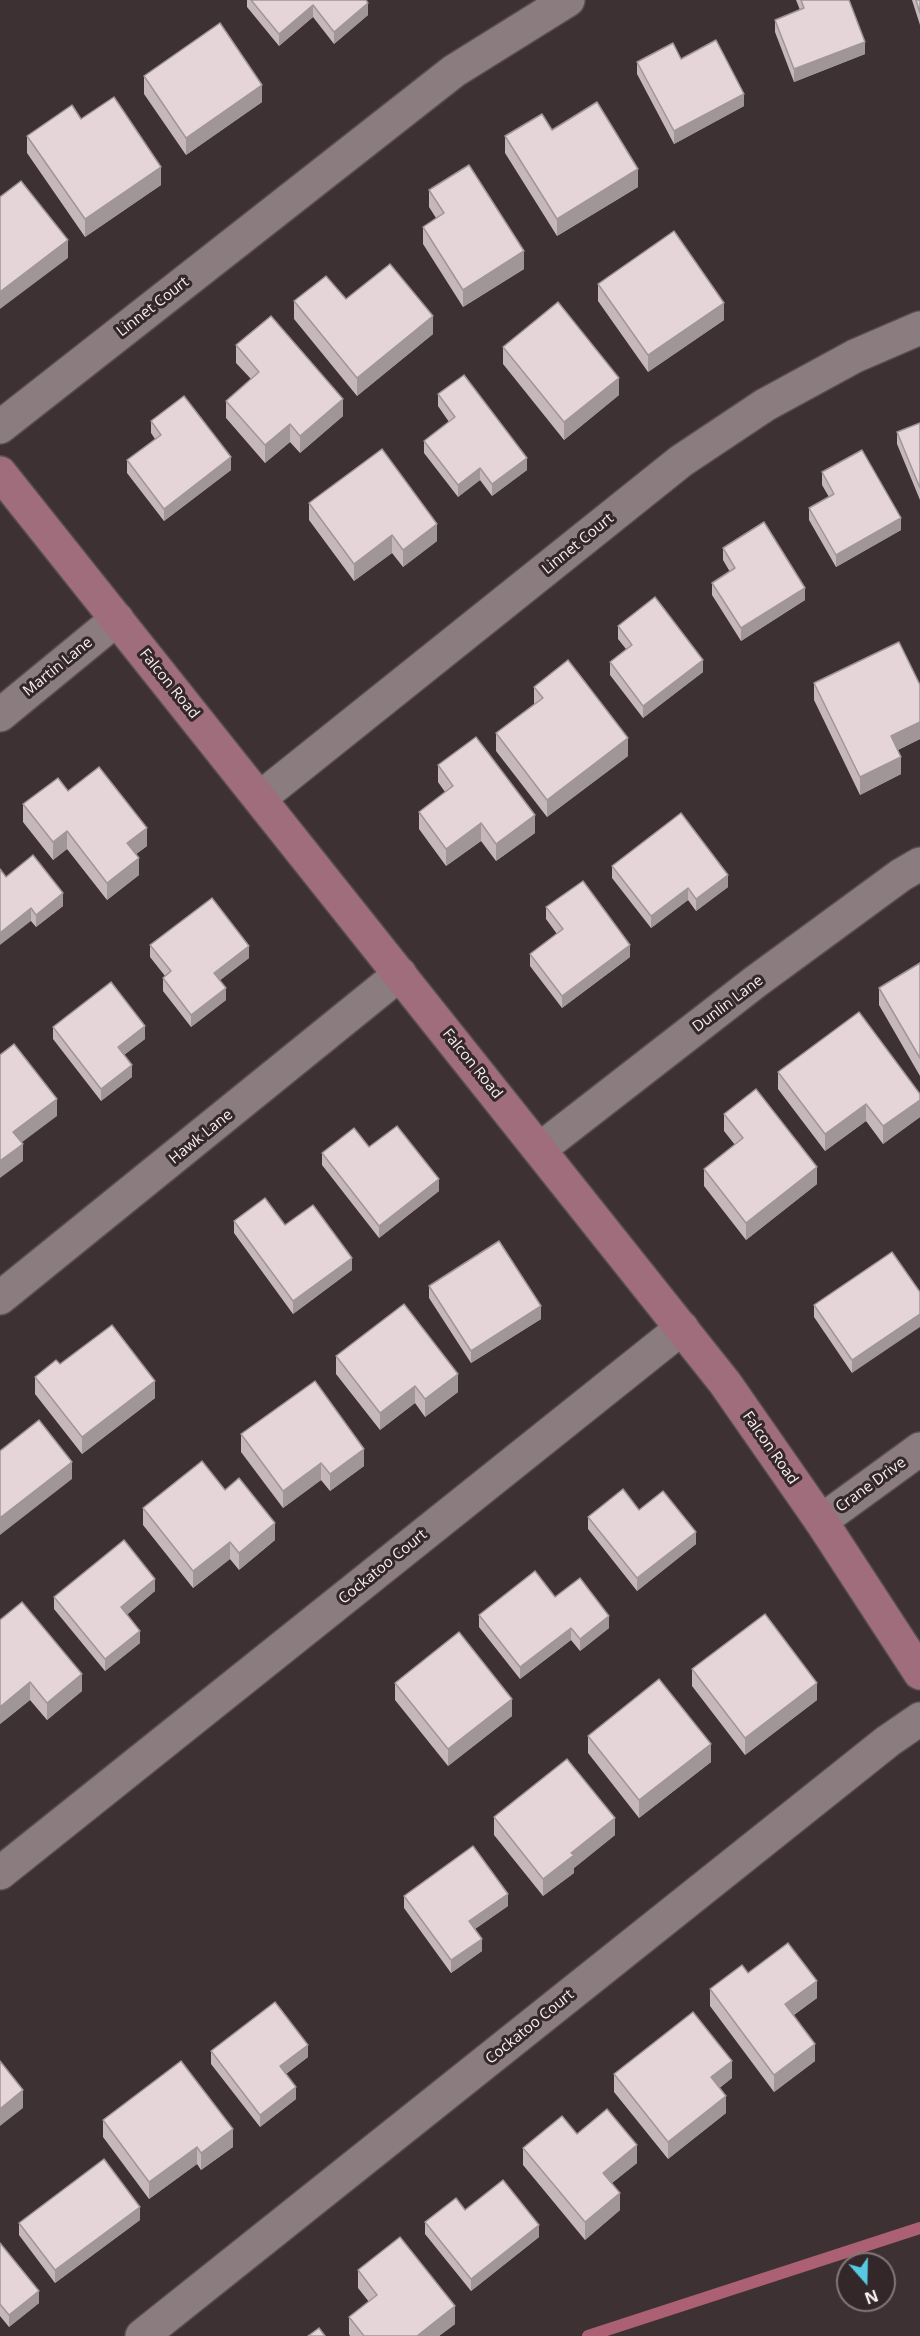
<!DOCTYPE html>
<html>
<head>
<meta charset="utf-8">
<style>
  body { margin:0 }
  #map { position:relative; width:920px; height:2336px; overflow:hidden; background:#3d3133; font-family:"Open Sans",sans-serif }
  canvas { display:block }
  .north { position:absolute; left:836px; top:2252px; width:60px; height:60px; box-sizing:border-box; background:#332729; border:2px solid #827779; border-radius:50%; rotate:160deg; font-size:16px; font-weight:700; line-height:24px; text-align:center; color:#f9f0f2 }
  .north::after { content:''; display:block; margin:auto; width:21px; height:27px; background:#57c9e2; clip-path:polygon(50% 0,100% 100%,50% 72%,0 100%) }
</style>
</head>
<body>
<div id="map">
<canvas width="920" height="2336"></canvas>
<div class="north">N</div>
</div>
<script>
const ctx = document.querySelector('canvas').getContext('2d');
ctx.lineJoin = 'round';
function shape(rows) {
  const path = new Path2D();
  for (const r of rows) {
    path.moveTo(r[0], r[1]);
    for (let i = 2; i < r.length; i += 2) path.lineTo(r[i], r[i + 1]);
  }
  return path;
}
function trace(path, color, width, dash) {
  ctx.strokeStyle = color;
  ctx.lineWidth = width;
  ctx.lineCap = dash ? 'butt' : 'round';
  ctx.setLineDash(dash || []);
  ctx.stroke(path);
}
function fill(path, color) {
  ctx.fillStyle = color;
  ctx.fill(path, 'evenodd');
}
function write(font, color, halo, rows, align = 'center') {
  ctx.font = font + ' "Open Sans",sans-serif';
  ctx.lineWidth = 6;
  ctx.setLineDash([]);
  ctx.textBaseline = 'middle';
  ctx.strokeStyle = halo;
  ctx.fillStyle = color;
  for (const [text, x, y, turn = 0] of rows) {
    ctx.save();
    ctx.translate(x, y);
    ctx.rotate((+turn || 0) * Math.PI / 180);
    ctx.textAlign = isNaN(turn) ? turn : align;
    if (halo) ctx.strokeText(text, 0, 0);
    ctx.fillText(text, 0, 0);
    ctx.restore();
  }
}
const stream = shape([
  [588,2336,920,2228]
]);
const street = shape([
  [0,427,454,71,568,0],
  [0,715,117,619],
  [260,798,681,461,765,405,855,356,920,328],
  [540,1149,755,982,901,875,920,864],
  [0,1298,400,974],
  [821,1521,920,1449],
  [0,1873,682,1328],
  [142,2336,888,1741,920,1719]
]);
const secondary = shape([
  [0,473,725,1383,821,1521,920,1673]
]);
const wall = shape([
  [247,0,366,0,368,15,334,44,313,17,279,46,247,7],
  [796,0,849,0,865,54,794,82,775,32,775,20,800,10],
  [912,0,920,0,920,25],
  [681,59,744,106,674,144,637,74,637,62],
  [144,76,262,102,186,155,144,94],
  [81,119,161,185,85,237,27,153,27,136],
  [552,130,638,187,557,236,505,153,505,136],
  [429,190,524,269,463,307,423,244,423,227,436,218,429,207],
  [598,284,724,320,648,372,598,301],
  [346,299,433,334,357,396,294,319,294,301],
  [236,345,343,416,300,453,290,442,265,463,226,418,226,401,251,379,236,363],
  [503,347,619,395,564,440,503,364],
  [438,394,527,470,492,496,480,480,458,497,424,453,424,441,449,422,438,406],
  [151,421,231,470,164,521,127,473,127,460,155,439,151,433],
  [920,423,920,500,897,444,897,432],
  [822,472,901,530,836,567,809,520,809,508,829,497,822,485],
  [309,503,437,541,403,567,392,553,354,581,309,520],
  [723,548,805,600,741,641,712,595,712,583,730,572,723,560],
  [618,626,703,672,643,718,610,675,610,662,626,649,618,639],
  [814,683,920,739,898,750,901,774,860,795,814,700],
  [534,687,628,756,547,817,496,751,496,733,534,704],
  [438,765,535,833,496,861,481,841,446,866,419,829,419,812,445,792,438,782],
  [68,791,147,846,136,854,139,875,107,900,67,849,53,860,23,822,23,804],
  [612,866,728,887,696,911,688,900,651,928,612,878],
  [6,877,63,906,36,927,31,921],
  [546,907,630,957,562,1008,530,966,530,954,557,934,546,919],
  [150,945,249,958,220,980,226,1000,191,1027,163,991,163,978,165,976,150,957],
  [920,963,920,1076,879,1005,879,988],
  [53,1027,145,1039,124,1055,132,1077,101,1101,53,1039],
  [778,1072,920,1094,920,1117,883,1144,866,1121,825,1151,778,1089],
  [724,1114,817,1184,746,1240,704,1186,704,1169,735,1145,724,1131],
  [322,1153,439,1191,379,1238,322,1165],
  [234,1221,285,1225,352,1270,293,1314,234,1233],
  [892,1252,852,1373,814,1317,814,1305],
  [429,1286,541,1319,471,1363,429,1298],
  [336,1356,458,1392,425,1417,415,1403,380,1430,336,1374],
  [60,1364,155,1398,82,1454,35,1394,35,1377],
  [241,1434,364,1466,330,1491,321,1480,283,1508,241,1452],
  [225,1490,275,1540,239,1570,230,1559,193,1588,143,1525,143,1508],
  [639,1510,696,1544,637,1591,588,1529,588,1517],
  [155,1591,126,1615,140,1643,105,1671,54,1609,54,1597],
  [555,1597,609,1628,580,1651,571,1640,520,1679,479,1627,479,1615],
  [0,1620,82,1691,47,1720,30,1700,0,1724],
  [692,1669,817,1700,745,1755,692,1686],
  [395,1683,512,1716,448,1766,395,1700],
  [588,1736,711,1762,639,1818,588,1753],
  [494,1817,615,1835,574,1868,574,1873,543,1896,494,1835],
  [404,1896,508,1906,475,1929,482,1951,451,1973,404,1908],
  [748,1973,817,1998,794,2015,815,2061,774,2092,710,2006,710,1989],
  [211,2051,308,2057,286,2074,296,2099,260,2127,211,2064],
  [614,2074,732,2078,719,2088,726,2113,668,2159,614,2092],
  [103,2120,233,2147,201,2170,197,2164,149,2199,103,2137],
  [577,2134,637,2163,612,2183,620,2210,585,2240,523,2165,523,2148],
  [465,2210,539,2237,471,2291,425,2234,425,2222],
  [140,2220,55,2283,19,2235,19,2223],
  [0,2243,39,2303,9,2327,0,2316],
  [358,2270,455,2324,439,2336,350,2336,349,2334,349,2317,369,2302,358,2288]
]);
const shadedWall = shape([
  [368,3,368,15,334,44,334,32],
  [313,5,313,17,279,46,279,34],
  [865,42,865,54,794,82,794,69],
  [262,85,262,102,186,155,186,138],
  [744,94,744,106,674,144,674,131],
  [161,167,161,185,85,237,85,219],
  [638,169,638,187,557,236,557,219],
  [68,240,68,258,0,309,0,292],
  [524,251,524,269,463,307,463,290],
  [724,303,724,320,648,372,648,355],
  [433,316,433,334,357,396,357,378],
  [619,378,619,395,564,440,564,422],
  [343,399,343,416,300,453,300,436],
  [290,424,290,442,265,463,265,445],
  [231,457,231,470,164,521,164,509],
  [527,458,527,470,492,496,492,484],
  [480,468,480,480,458,497,458,485],
  [901,518,901,530,836,567,836,555],
  [437,524,437,541,403,567,403,550],
  [392,535,392,553,354,581,354,564],
  [805,588,805,600,741,641,741,628],
  [703,660,703,672,643,718,643,706],
  [920,722,920,739,891,753,891,736],
  [628,738,628,756,547,817,547,800],
  [901,757,901,774,860,795,860,777],
  [535,815,535,833,496,861,496,844],
  [481,823,481,841,446,866,446,849],
  [147,828,147,846,127,861,127,843],
  [67,831,67,849,53,860,53,842],
  [139,858,139,875,107,900,107,883],
  [728,875,728,887,696,911,696,899],
  [688,888,688,900,651,928,651,916],
  [63,893,63,906,36,927,36,915],
  [31,908,31,921,0,945,0,933],
  [630,945,630,957,562,1008,562,996],
  [249,946,249,958,214,985,214,973],
  [226,988,226,1000,191,1027,191,1015],
  [145,1026,145,1039,118,1059,118,1047],
  [132,1065,132,1077,101,1101,101,1089],
  [57,1099,57,1116,13,1149,13,1132],
  [920,1100,920,1117,883,1144,883,1126],
  [866,1104,866,1121,825,1151,825,1134],
  [23,1144,23,1161,0,1178,0,1161],
  [817,1167,817,1184,746,1240,746,1223],
  [439,1179,439,1191,379,1238,379,1226],
  [352,1258,352,1270,293,1314,293,1301],
  [541,1306,541,1319,471,1363,471,1351],
  [920,1314,920,1327,852,1373,852,1360],
  [458,1374,458,1392,425,1417,425,1399],
  [155,1381,155,1398,82,1454,82,1437],
  [415,1386,415,1403,380,1430,380,1413],
  [364,1449,364,1466,330,1491,330,1474],
  [72,1462,72,1479,0,1535,0,1518],
  [321,1463,321,1480,283,1508,283,1491],
  [275,1523,275,1540,239,1570,239,1553],
  [696,1532,696,1544,637,1591,637,1578],
  [230,1542,230,1559,193,1588,193,1571],
  [155,1579,155,1591,121,1620,121,1607],
  [609,1616,609,1628,580,1651,580,1639],
  [571,1628,571,1640,520,1679,520,1667],
  [140,1631,140,1643,105,1671,105,1659],
  [82,1674,82,1691,47,1720,47,1703],
  [30,1682,30,1700,0,1724,0,1707],
  [817,1683,817,1700,745,1755,745,1738],
  [512,1699,512,1716,448,1766,448,1749],
  [711,1744,711,1762,639,1818,639,1800],
  [615,1818,615,1835,574,1868,574,1873,543,1896,543,1879,571,1853],
  [508,1894,508,1906,469,1933,469,1921],
  [482,1939,482,1951,451,1973,451,1960],
  [817,1981,817,1998,785,2021,785,2004],
  [815,2044,815,2061,774,2092,774,2075],
  [308,2045,308,2057,280,2078,280,2066],
  [732,2061,732,2078,711,2095,711,2077],
  [296,2087,296,2099,260,2127,260,2115],
  [23,2090,23,2108,0,2126,0,2109],
  [726,2096,726,2113,668,2159,668,2142],
  [233,2129,233,2147,201,2170,201,2153],
  [637,2145,637,2163,603,2190,603,2173],
  [197,2147,197,2164,149,2199,149,2182],
  [620,2193,620,2210,585,2240,585,2222],
  [140,2207,140,2220,55,2283,55,2270],
  [539,2225,539,2237,471,2291,471,2279],
  [39,2291,39,2303,9,2327,9,2315],
  [455,2306,455,2324,439,2336,417,2336]
]);
const building = shape([
  [251,0,366,0,368,3,334,32,313,5,279,34,251,0],
  [801,0,849,0,865,42,794,69,775,20,804,8,801,0],
  [916,0,920,0,920,13,916,0],
  [220,23,262,85,186,138,144,76,220,23],
  [716,40,744,94,674,131,637,62,673,43,681,59,716,40],
  [114,97,161,167,85,219,27,136,72,105,81,119,114,97],
  [597,102,638,169,557,219,505,136,542,114,552,130,597,102],
  [469,165,524,251,463,290,423,227,444,213,429,190,469,165],
  [21,181,68,240,0,292,0,197,21,181],
  [674,231,724,303,648,355,598,284,674,231],
  [390,264,433,316,357,378,294,301,326,276,346,299,390,264],
  [558,302,619,378,564,422,503,347,558,302],
  [271,316,343,399,300,436,290,424,265,445,226,401,259,372,236,345,271,316],
  [464,375,527,458,492,484,480,468,458,485,424,441,455,417,438,394,464,375],
  [184,396,231,457,164,509,127,460,161,435,151,421,184,396],
  [920,423,920,488,897,432,920,423],
  [382,449,437,524,403,550,392,535,354,564,309,503,382,449],
  [862,450,901,518,836,555,809,508,834,494,822,472,862,450],
  [764,522,805,588,741,628,712,583,735,568,723,548,764,522],
  [655,597,703,660,643,706,610,662,632,645,618,626,655,597],
  [899,642,920,685,920,722,891,736,901,757,860,777,814,683,899,642],
  [568,660,628,738,547,800,496,733,543,698,534,687,568,660],
  [476,737,535,815,496,844,481,823,446,849,419,812,453,786,438,765,476,737],
  [99,767,147,828,127,843,139,858,107,883,67,831,53,842,23,804,58,778,68,791,99,767],
  [681,813,728,875,696,899,688,888,651,916,612,866,681,813],
  [33,855,63,893,36,915,31,908,0,933,0,869,6,877,33,855],
  [583,881,630,945,562,996,530,954,563,929,546,907,583,881],
  [212,898,249,946,214,973,226,988,191,1015,163,978,171,971,150,945,212,898],
  [920,963,920,1058,879,988,920,963],
  [111,982,145,1026,118,1047,132,1065,101,1089,53,1027,111,982],
  [859,1012,920,1094,920,1100,883,1126,866,1104,825,1134,778,1072,859,1012],
  [14,1044,57,1099,13,1132,23,1144,0,1161,0,1055,14,1044],
  [756,1089,817,1167,746,1223,704,1169,743,1138,724,1114,756,1089],
  [397,1126,439,1179,379,1226,322,1153,354,1128,369,1147,397,1126],
  [265,1198,285,1225,313,1205,352,1258,293,1301,234,1221,265,1198],
  [499,1241,541,1306,471,1351,429,1286,499,1241],
  [892,1252,920,1292,920,1314,852,1360,814,1305,892,1252],
  [404,1304,458,1374,425,1399,415,1386,380,1413,336,1356,404,1304],
  [112,1325,155,1381,82,1437,35,1377,56,1360,60,1364,112,1325],
  [315,1381,364,1449,330,1474,321,1463,283,1491,241,1434,315,1381],
  [39,1420,72,1462,0,1518,0,1451,39,1420],
  [202,1461,225,1490,239,1478,275,1523,239,1553,230,1542,193,1571,143,1508,202,1461],
  [623,1489,639,1510,663,1491,696,1532,637,1578,588,1517,623,1489],
  [124,1540,155,1579,121,1607,140,1631,105,1659,54,1597,124,1540],
  [535,1571,555,1597,580,1578,609,1616,580,1639,571,1628,520,1667,479,1615,535,1571],
  [22,1602,82,1674,47,1703,30,1682,0,1707,0,1620,22,1602],
  [765,1614,817,1683,745,1738,692,1669,765,1614],
  [459,1632,512,1699,448,1749,395,1683,459,1632],
  [659,1679,711,1744,639,1800,588,1736,659,1679],
  [567,1759,615,1818,571,1853,574,1855,543,1879,494,1817,567,1759],
  [473,1846,508,1894,469,1921,482,1939,451,1960,404,1896,473,1846],
  [788,1943,817,1981,785,2004,815,2044,774,2075,710,1989,742,1965,748,1973,788,1943],
  [275,2002,308,2045,280,2066,296,2087,260,2115,211,2051,275,2002],
  [693,2012,732,2061,711,2077,726,2096,668,2142,614,2074,693,2012],
  [0,2061,23,2090,0,2109,0,2061],
  [181,2061,233,2129,201,2153,197,2147,149,2182,103,2120,181,2061],
  [607,2109,637,2145,603,2173,620,2193,585,2222,523,2148,562,2116,577,2134,607,2109],
  [104,2159,140,2207,55,2270,19,2223,104,2159],
  [503,2180,539,2225,471,2279,425,2222,456,2198,465,2210,503,2180],
  [400,2237,455,2306,417,2336,364,2336,349,2317,377,2295,358,2270,400,2237],
  [0,2243,39,2291,9,2315,0,2304,0,2243],
  [319,2328,325,2336,308,2336,319,2328]
]);
const streetNames = [
  ["Linnet Court",153,307,-38],
  ["Linnet Court",578,544,-39],
  ["Martin Lane",58,667,-39],
  ["Falcon Road",169,684,51],
  ["Dunlin Lane",728,1004,-37],
  ["Falcon Road",472,1064,51],
  ["Hawk Lane",201,1137,-39],
  ["Falcon Road",770,1448,55],
  ["Crane Drive",871,1485,-36],
  ["Cockatoo Court",383,1567,-39],
  ["Cockatoo Court",530,2027,-39]
];
trace(stream, '#ab6073', 12);
trace(street, '#574d4f', 36);
trace(secondary, '#574d4f', 36);
trace(street, '#8b7c7f', 33);
trace(secondary, '#9f6d7c', 33);
fill(wall, '#c5b7ba');
fill(shadedWall, '#a09597');
fill(building, '#e5d5d8');
trace(building, '#a09597', 1.5);
write('15px', '#f9f0f2', '#332729', streetNames);
</script>
</body>
</html>
